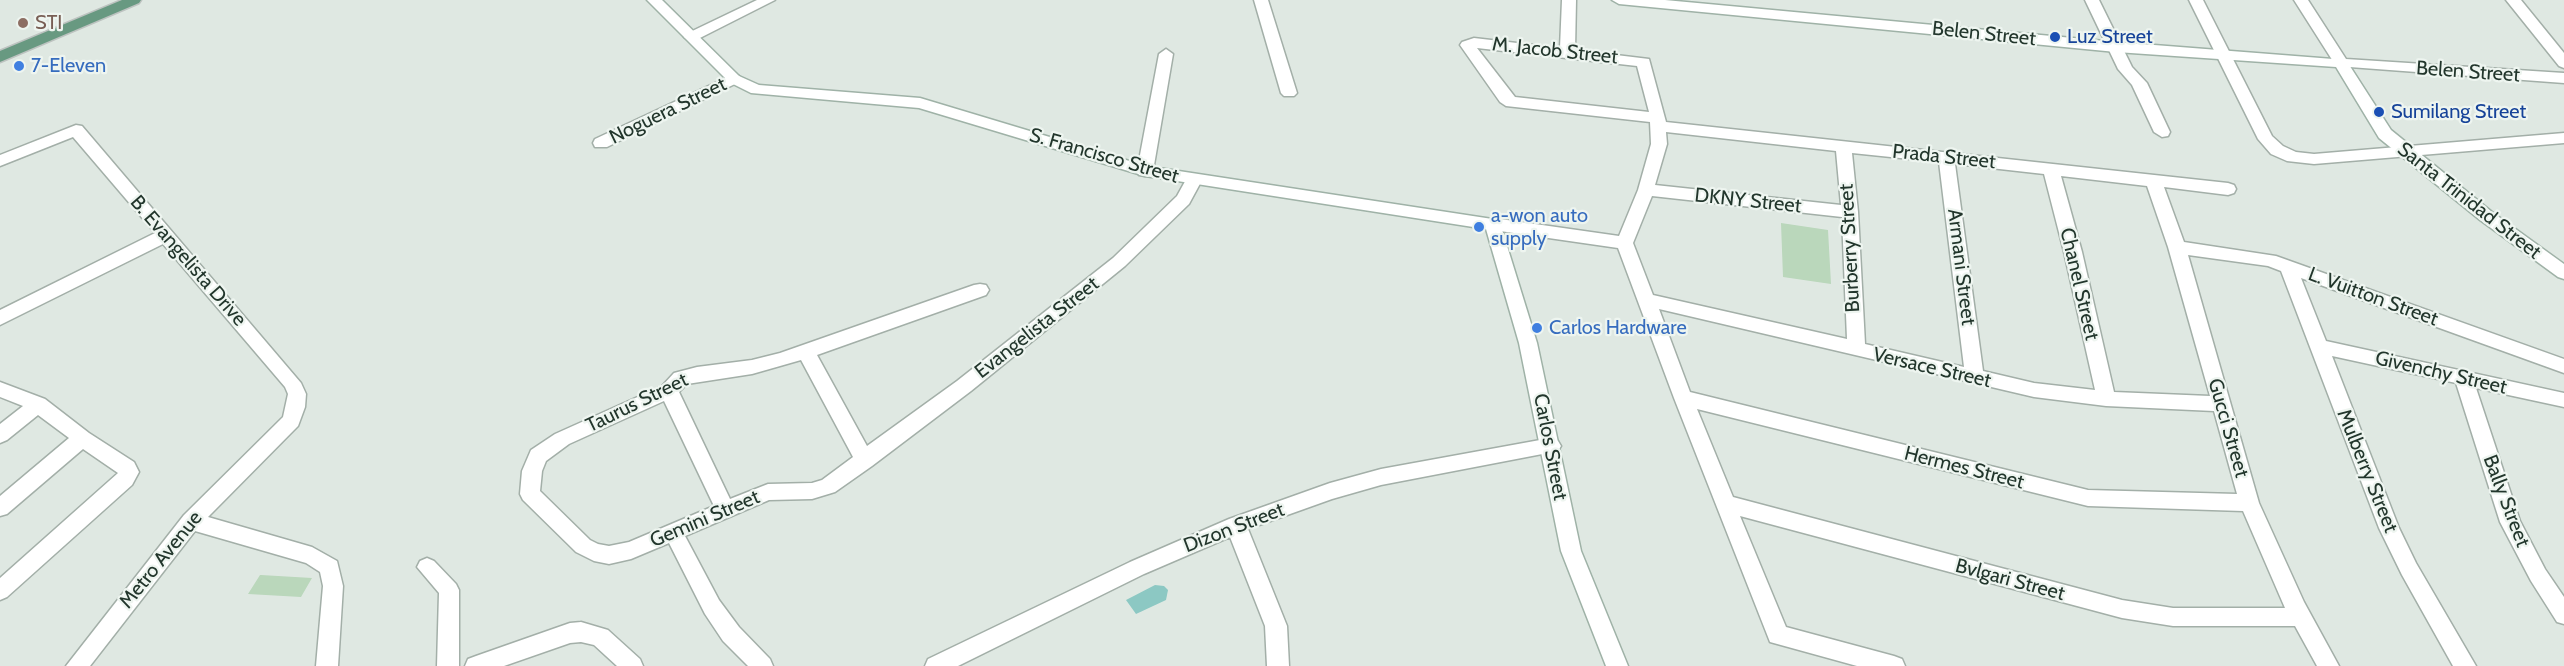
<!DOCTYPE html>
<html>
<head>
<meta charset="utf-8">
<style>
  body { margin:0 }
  canvas { display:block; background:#dfe8e2 }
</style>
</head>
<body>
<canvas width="2564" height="666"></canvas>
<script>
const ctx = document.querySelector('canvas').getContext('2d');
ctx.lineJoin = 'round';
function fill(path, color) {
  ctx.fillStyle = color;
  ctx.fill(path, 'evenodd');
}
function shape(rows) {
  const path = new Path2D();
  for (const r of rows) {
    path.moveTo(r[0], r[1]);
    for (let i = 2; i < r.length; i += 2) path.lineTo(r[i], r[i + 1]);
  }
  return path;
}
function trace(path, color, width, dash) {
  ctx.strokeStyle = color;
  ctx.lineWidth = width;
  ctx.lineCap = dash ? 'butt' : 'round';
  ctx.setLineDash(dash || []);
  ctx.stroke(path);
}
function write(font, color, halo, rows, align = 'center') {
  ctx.font = font + ' Cabin,sans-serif';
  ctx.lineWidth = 4.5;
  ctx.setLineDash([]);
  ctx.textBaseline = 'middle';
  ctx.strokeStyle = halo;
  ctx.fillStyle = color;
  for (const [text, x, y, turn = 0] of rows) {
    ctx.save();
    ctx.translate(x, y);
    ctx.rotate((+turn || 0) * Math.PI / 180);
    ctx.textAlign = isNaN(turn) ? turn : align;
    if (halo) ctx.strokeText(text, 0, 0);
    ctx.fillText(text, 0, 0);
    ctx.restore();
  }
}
const green = shape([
  [1781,223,1828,230,1831,284,1783,277],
  [260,575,261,575,312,578,301,597,248,594]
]);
const water = shape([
  [1155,585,1164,586,1168,590,1166,600,1136,614,1126,600]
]);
const street = shape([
  [757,0,775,0,696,40,691,42,684,37,686,34,757,0],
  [1254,0,1268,0,1297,93,1294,96,1284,96,1281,93,1254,0],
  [1562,0,1576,0,1575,50,1649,59,1666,122,2228,183,2234,185,2236,189,2234,193,2228,195,2164,187,2184,242,2276,256,2564,359,2564,373,2301,278,2326,341,2564,393,2564,407,2476,388,2520,521,2545,569,2564,597,2564,624,2557,622,2531,581,2500,522,2456,383,2332,356,2399,528,2416,563,2476,666,2453,666,2402,575,2379,528,2281,271,2268,266,2188,255,2259,503,2304,602,2339,666,2317,666,2295,626,2173,626,2122,618,1740,516,1786,627,1894,656,1902,659,1905,666,1857,666,1770,642,1674,398,1618,248,1493,230,1487,228,1485,224,1487,220,1493,218,1619,236,1638,190,1651,144,1650,122,1506,106,1500,102,1460,45,1462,42,1474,38,1560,48,1562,0],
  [1477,48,1637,66,1649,112,1515,97,1477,48],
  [1666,132,1836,151,1841,205,1655,185,1667,144,1666,132],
  [1852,153,1939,162,1964,367,1865,344,1858,212,1852,153],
  [1955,164,2044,174,2064,252,2095,390,2034,383,1983,371,1955,164],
  [2061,176,2147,186,2168,247,2210,396,2114,392,2082,252,2061,176],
  [1652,196,1842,217,1847,339,1653,295,1633,243,1652,196],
  [1659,309,2034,397,2106,406,2214,411,2237,494,2088,490,1690,392,1659,309],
  [1697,409,2088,506,2243,511,2285,608,2173,608,2122,600,1733,497,1697,409],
  [2085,0,2099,0,2132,67,2147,83,2170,132,2168,136,2162,137,2154,132,2132,85,2118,69,2085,0],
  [2189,0,2203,0,2272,136,2283,146,2296,152,2314,154,2564,133,2564,143,2314,164,2287,161,2271,154,2258,139,2189,0],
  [2294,0,2308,0,2346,59,2564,73,2564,83,2336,66,2294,0],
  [2506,0,2521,0,2564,53,2564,68,2559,66,2506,0],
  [1166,49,1173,54,1153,171,1151,175,1145,176,1139,175,1137,171,1159,54,1166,49],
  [734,74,739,76,742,79,739,82,607,147,595,147,593,143,595,139,734,74],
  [76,125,82,126,301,383,306,394,305,407,298,426,208,517,312,547,337,561,343,586,338,666,316,666,323,586,320,572,306,563,195,531,90,666,66,666,184,515,283,417,288,394,285,387,163,244,0,325,0,310,155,233,73,137,0,166,0,155,76,125],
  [1194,174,1200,176,1202,180,1189,204,1125,266,971,391,872,466,835,492,812,499,769,500,685,536,719,600,739,627,770,659,773,666,748,666,723,641,705,614,669,543,631,559,609,564,594,561,576,552,523,500,520,494,522,471,531,450,555,434,662,386,674,373,697,367,752,360,780,353,974,285,980,284,986,285,989,290,986,295,817,355,867,446,957,381,1113,258,1177,196,1188,176,1194,174],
  [801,360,853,457,822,480,812,483,768,484,730,499,679,392,687,384,752,374,801,360],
  [664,401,714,506,629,542,609,546,598,544,590,540,540,491,542,471,546,461,569,444,664,401],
  [0,382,45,399,89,433,134,462,139,472,132,485,7,597,0,600,0,578,118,473,83,449,7,514,0,516,0,496,69,438,38,415,7,440,0,443,0,424,23,406,0,397,0,382],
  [1551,438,1558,441,1561,446,1558,451,1381,485,1332,499,1248,529,1287,626,1289,666,1267,666,1265,626,1230,537,1144,574,958,666,925,666,928,659,1130,562,1229,519,1330,483,1381,469,1551,438],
  [427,558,434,561,456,584,459,590,459,666,437,666,439,593,417,567,420,561,427,558],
  [581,622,608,630,640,659,643,666,617,666,594,645,581,642,570,643,504,666,465,666,468,659,476,656,570,623,581,622]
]);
const secondary = shape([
  [647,0,662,0,739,76,759,85,920,98,1146,166,1499,220,1537,343,1581,551,1628,666,1606,666,1561,551,1519,343,1486,229,1145,176,919,108,751,93,729,82,647,0],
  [1612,0,1665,0,2116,42,2346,60,2391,130,2492,212,2564,264,2564,279,2558,277,2480,220,2379,138,2336,67,2116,52,1619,4,1612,0]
]);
const primary = shape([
  [122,0,141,0,139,3,0,62,0,51,122,0]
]);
const markers = [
  [23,23,6,"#8d6e63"],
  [2055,37,6,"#1a4fb4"],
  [19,66,6,"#3f7fe0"],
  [2379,112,6,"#1a4fb4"],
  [1479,227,6,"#3f7fe0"],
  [1537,328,6,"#3f7fe0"]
];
const educationNames = [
  ["STI",35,23]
];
const streetNames = [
  ["Belen Street",1984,34,6],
  ["M. Jacob Street",1555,51,6],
  ["Belen Street",2468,72,4],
  ["Noguera Street",668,111,-26],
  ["S. Francisco Street",1104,156,16],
  ["Prada Street",1944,157,6],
  ["DKNY Street",1748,201,6],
  ["Santa Trinidad Street",2469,201,38],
  ["Burberry Street",1850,248,-93],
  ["B. Evangelista Drive",188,261,49],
  ["Armani Street",1961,267,83],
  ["Chanel Street",2079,284,77],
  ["L. Vuitton Street",2373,297,20],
  ["Evangelista Street",1037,328,-38],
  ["Versace Street",1932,368,13],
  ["Givenchy Street",2441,373,13],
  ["Taurus Street",637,403,-26],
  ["Gucci Street",2228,428,74],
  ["Carlos Street",1550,447,79],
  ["Hermes Street",1964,468,14],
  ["Mulberry Street",2367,471,68],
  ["Bally Street",2506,501,69],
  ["Gemini Street",705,519,-23],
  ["Dizon Street",1234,528,-21],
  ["Metro Avenue",161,560,-51],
  ["Bvlgari Street",2010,580,15]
];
const transitNames = [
  ["Luz Street",2067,37],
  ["Sumilang Street",2391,112]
];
const shopNames = [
  ["7-Eleven",31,66],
  ["a-won auto",1491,216],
  ["supply",1491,239],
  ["Carlos Hardware",1549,328]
];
fill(green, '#bad7bb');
fill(water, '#8cc8c3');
trace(street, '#a3afa8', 3);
trace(secondary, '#9fb2a7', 3);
trace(primary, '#bdc3c0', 3);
fill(street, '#fff');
fill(secondary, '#fff');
fill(primary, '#689981');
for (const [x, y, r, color] of markers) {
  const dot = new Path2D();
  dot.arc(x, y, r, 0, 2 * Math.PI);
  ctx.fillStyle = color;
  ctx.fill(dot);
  trace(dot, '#eef5f0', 2);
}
write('20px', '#785e54', '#eef5f0', educationNames, 'left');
write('20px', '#22362c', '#eef5f0', streetNames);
write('20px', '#164399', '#eef5f0', transitNames, 'left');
write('20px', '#366cbe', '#eef5f0', shopNames, 'left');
</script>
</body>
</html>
